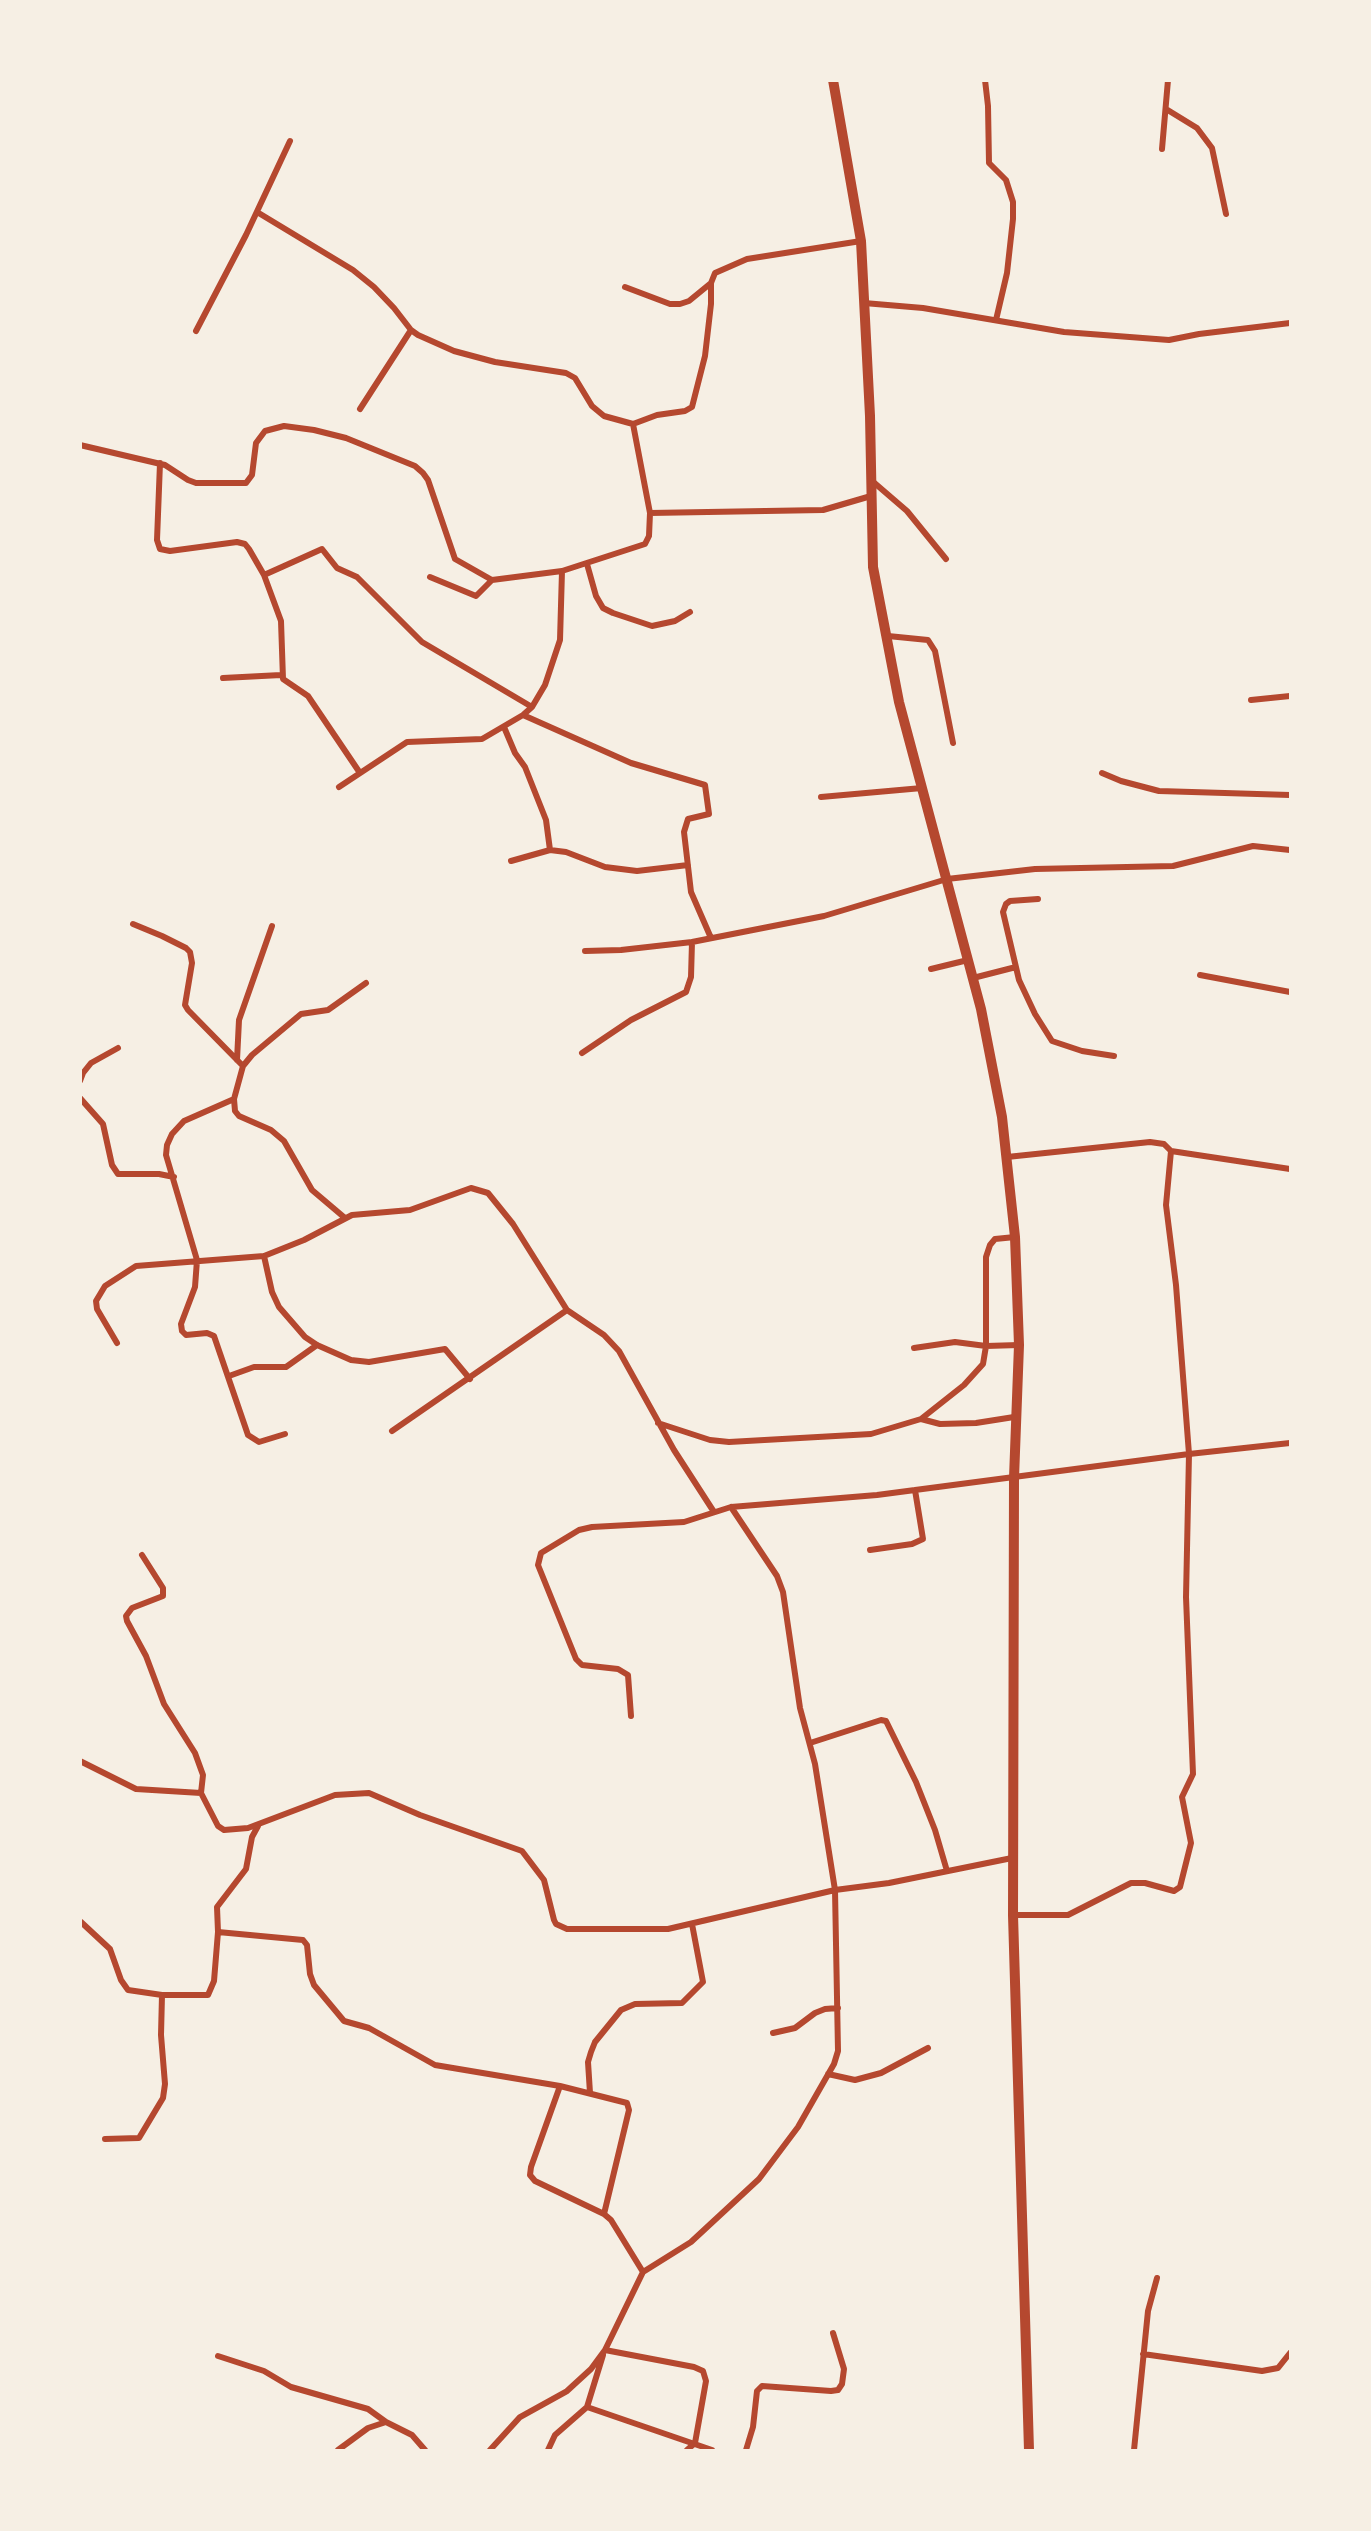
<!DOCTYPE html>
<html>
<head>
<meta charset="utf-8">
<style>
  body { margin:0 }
  #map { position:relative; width:1371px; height:2531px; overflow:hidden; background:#f6efe4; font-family:Montserrat,sans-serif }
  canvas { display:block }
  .frame { position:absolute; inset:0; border:82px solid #f6efe4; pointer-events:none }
</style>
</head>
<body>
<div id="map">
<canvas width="1371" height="2531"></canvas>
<div class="frame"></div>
</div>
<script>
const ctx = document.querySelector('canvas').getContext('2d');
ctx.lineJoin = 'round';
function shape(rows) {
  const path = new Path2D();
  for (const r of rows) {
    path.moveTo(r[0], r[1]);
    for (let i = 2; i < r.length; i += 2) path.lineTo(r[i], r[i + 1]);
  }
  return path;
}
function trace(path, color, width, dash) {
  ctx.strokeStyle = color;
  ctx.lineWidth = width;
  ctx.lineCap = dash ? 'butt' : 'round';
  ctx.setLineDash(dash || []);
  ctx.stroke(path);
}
const minor = shape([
  [985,80,988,106,989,163,1006,180,1013,202,1013,219,1007,273,996,320],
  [1166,109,1197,128,1212,148,1226,214],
  [1162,149,1168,80],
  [257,212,353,270,374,287,394,308,411,330,418,335,454,351,495,362,566,373,575,378,592,406,604,416,633,424,650,513,649,536,645,544,562,571,492,580,476,596,430,577],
  [625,287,670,304,680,304,689,301,711,283],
  [864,303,923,308,1064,332,1169,340,1199,334,1290,323],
  [196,331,246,235,290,141],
  [360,409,411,330],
  [633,424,657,415,685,411,692,407,705,356,711,304,711,283,715,273,747,259,861,241],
  [80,445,165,465,188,480,196,483,246,483,252,475,256,443,265,431,284,426,314,430,346,438,415,466,423,473,428,480,455,559,492,580],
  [160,463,157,540,160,549,170,551,237,542,245,544,249,549,264,575,281,621,283,679,308,696,360,773],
  [871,480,907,511,946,559],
  [650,513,823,510,871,496],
  [587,564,596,596,603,608,613,613,652,626,675,621,690,612],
  [264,575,322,549,337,568,357,577,422,642,532,707],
  [888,636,928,640,935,651,953,743],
  [223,678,281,675],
  [1251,700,1290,696],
  [523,715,631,763,705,785,709,814,688,819,684,832,691,892,711,938],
  [504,727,515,753,525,767,546,820,550,850],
  [1102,773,1121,781,1159,791,1290,795],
  [339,787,407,742,482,739,523,715,532,707,545,685,560,640,562,571],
  [821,797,922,788],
  [511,861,550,850,566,852,605,867,637,871,688,865],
  [1038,899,1010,901,1006,904,1003,912,1019,980,1035,1014,1052,1041,1082,1051,1114,1056],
  [133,924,162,936,186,948,190,952,192,963,185,1005,188,1010,243,1066],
  [585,951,621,950,692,942],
  [931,969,968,960],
  [1200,975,1290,992],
  [973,978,1016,967],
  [582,1053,631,1020,686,992,691,977,692,942,824,916,947,879,1035,869,1173,866,1253,846,1290,850],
  [237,1060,239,1020,272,926],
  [80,1081,83,1073,91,1063,118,1048],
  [80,1098,103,1124,112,1165,118,1174,159,1174,174,1177],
  [234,1099,184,1121,172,1134,167,1145,166,1155,197,1260,195,1287,181,1324,182,1331,186,1335,207,1333,214,1336,248,1435,259,1442,285,1434],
  [1171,1151,1166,1205,1176,1285,1189,1454,1290,1443],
  [1007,1157,1150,1142,1164,1144,1171,1151,1290,1169],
  [345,1218,312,1190,284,1141,271,1130,239,1116,235,1111,234,1099,243,1066,252,1055,301,1014,328,1010,366,983],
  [264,1256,272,1292,279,1307,305,1337,317,1345,351,1360,369,1362,445,1349,470,1379],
  [117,1343,97,1309,96,1301,105,1286,136,1266,264,1256,304,1240,352,1215,410,1210,471,1188,488,1193,513,1224,567,1310],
  [914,1348,955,1342,986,1346,1019,1345],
  [229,1376,254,1367,286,1367,317,1345],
  [921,1419,964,1385,983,1364,986,1346,986,1257,990,1245,995,1239,1015,1237],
  [658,1423,710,1440,729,1442,871,1434,921,1419,940,1424,976,1423,1014,1417],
  [392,1431,567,1310,604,1335,619,1351,674,1450,714,1512],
  [870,1550,912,1544,923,1539,915,1490],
  [142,1555,163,1588,163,1596,132,1608,126,1616,127,1621,146,1656,164,1704,195,1753,203,1775,201,1793,218,1826,224,1830,248,1828,335,1795,369,1793,420,1815,522,1851,544,1880,554,1920,556,1924,567,1929,668,1929,835,1890,889,1883,1012,1858],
  [631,1716,628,1675,618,1669,582,1665,576,1659,538,1565,541,1553,579,1530,592,1527,684,1522,731,1507,877,1495,1189,1454,1186,1597,1193,1774,1182,1797,1191,1843,1180,1887,1174,1891,1145,1883,1131,1883,1068,1915,1013,1915],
  [810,1743,881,1720,886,1721,916,1782,935,1830,947,1871],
  [80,1761,136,1789,201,1793],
  [81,1922,110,1949,121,1980,128,1990,162,1995,208,1995,214,1981,218,1932,217,1907,246,1869,252,1837,258,1826],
  [218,1932,303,1940,307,1945,310,1974,314,1985,344,2021,369,2028,435,2065,560,2086,627,2103,629,2110,604,2214],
  [773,2033,795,2028,815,2013,825,2009,838,2008],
  [828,2074,855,2080,881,2073,928,2048],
  [560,2086,531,2167,530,2175,535,2181,604,2214,611,2220,643,2272],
  [590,2093,588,2062,591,2052,595,2042,621,2010,635,2004,682,2003,703,1982,692,1924],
  [105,2139,139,2138,163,2098,165,2084,161,2035,162,1995],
  [605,2350,694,2367,703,2371,706,2381,695,2443,687,2450],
  [1143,2354,1262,2371,1278,2368,1290,2353],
  [218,2356,264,2371,291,2387,368,2409,386,2422,412,2435,425,2450],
  [587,2407,712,2450],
  [338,2450,368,2428,386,2422],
  [490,2450,520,2417,567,2391,591,2369,605,2350,643,2272,691,2242,759,2179,798,2127,834,2064,838,2051,835,1890,815,1764,800,1708,783,1592,777,1576,731,1507],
  [548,2450,555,2435,587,2407,603,2355],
  [746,2450,753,2427,757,2391,762,2386,831,2391,838,2390,842,2384,844,2369,833,2333],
  [1134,2450,1148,2311,1157,2278]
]);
const primary = shape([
  [833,80,861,241,870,416,873,567,899,702,981,1009,1002,1117,1015,1237,1019,1345,1014,1478,1013,1915,1029,2450]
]);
trace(minor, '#b5482f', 6);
trace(primary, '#b5482f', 10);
</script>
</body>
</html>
